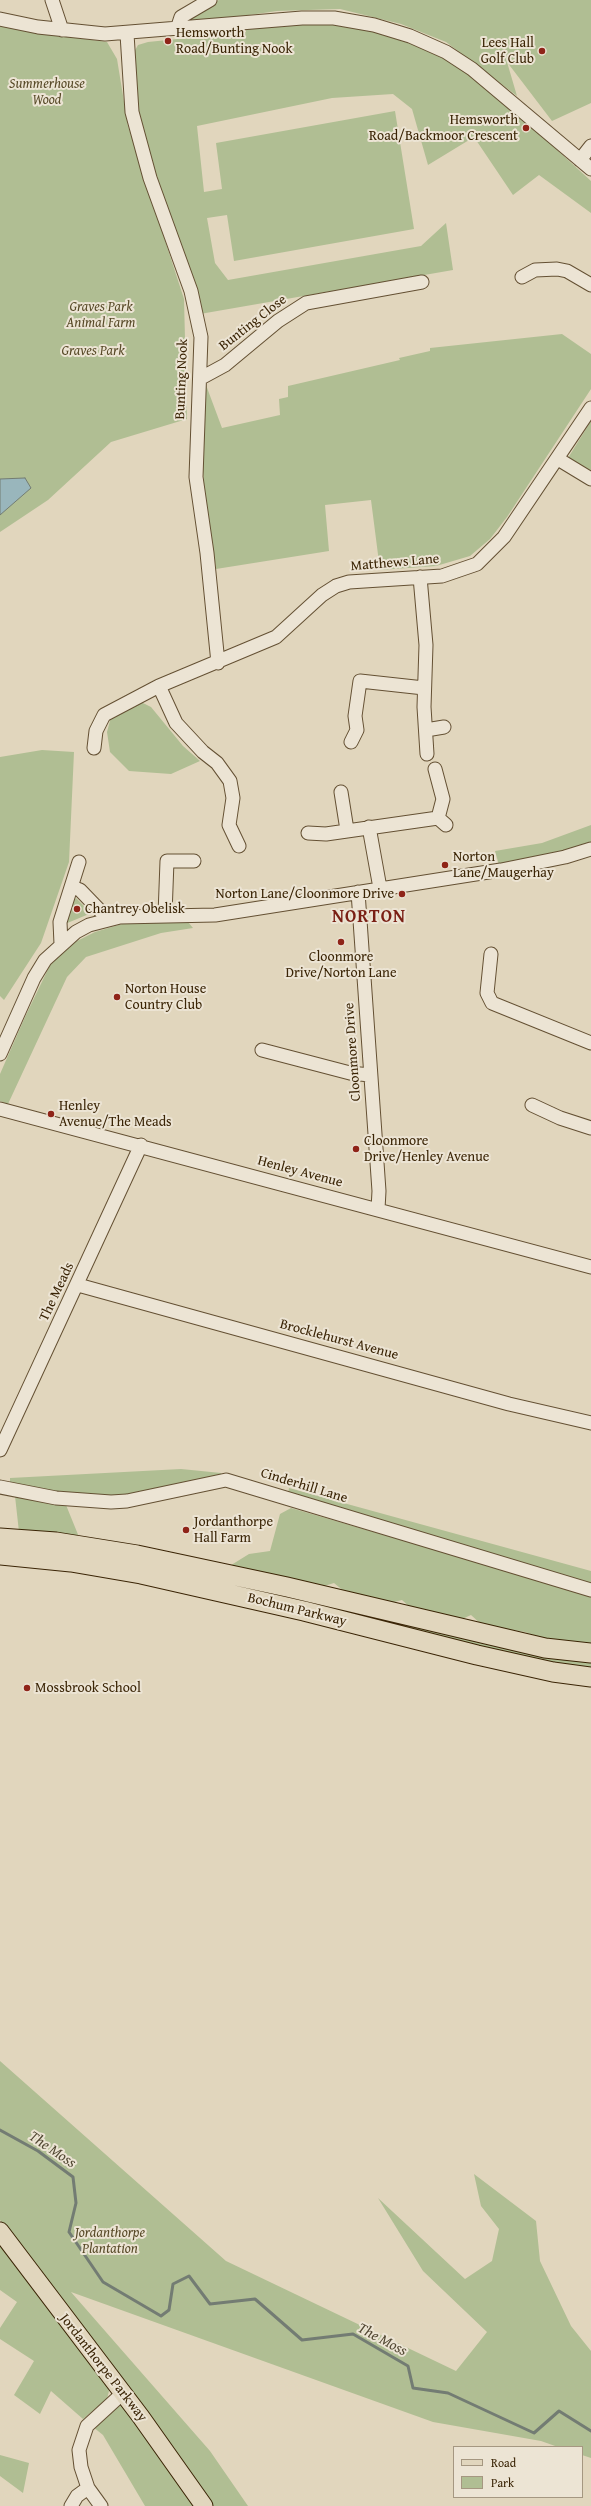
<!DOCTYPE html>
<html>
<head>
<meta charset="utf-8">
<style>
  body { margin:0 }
  #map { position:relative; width:591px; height:2506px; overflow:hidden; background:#e1d6bd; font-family:"Gentium Book Plus",serif }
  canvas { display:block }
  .legend { position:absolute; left:453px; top:2446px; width:130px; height:52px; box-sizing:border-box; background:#ece4d4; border:1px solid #a59781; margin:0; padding:5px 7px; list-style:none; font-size:12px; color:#3a2405 }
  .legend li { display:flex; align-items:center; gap:8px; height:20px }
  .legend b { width:20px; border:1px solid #a59781 }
</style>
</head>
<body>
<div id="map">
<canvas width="591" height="2506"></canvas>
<ul class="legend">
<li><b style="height:5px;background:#e1d6bd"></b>Road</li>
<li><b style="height:11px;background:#b0be93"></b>Park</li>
</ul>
</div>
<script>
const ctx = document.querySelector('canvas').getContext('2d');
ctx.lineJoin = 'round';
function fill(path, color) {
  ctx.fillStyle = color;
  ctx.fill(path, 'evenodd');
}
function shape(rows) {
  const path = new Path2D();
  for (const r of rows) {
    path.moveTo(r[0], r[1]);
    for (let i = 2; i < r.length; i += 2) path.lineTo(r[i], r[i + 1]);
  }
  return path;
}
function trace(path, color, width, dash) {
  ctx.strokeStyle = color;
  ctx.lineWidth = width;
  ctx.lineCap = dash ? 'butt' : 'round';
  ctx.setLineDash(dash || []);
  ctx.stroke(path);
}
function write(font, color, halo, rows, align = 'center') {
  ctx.font = font + ' "Gentium Book Plus",serif';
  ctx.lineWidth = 4;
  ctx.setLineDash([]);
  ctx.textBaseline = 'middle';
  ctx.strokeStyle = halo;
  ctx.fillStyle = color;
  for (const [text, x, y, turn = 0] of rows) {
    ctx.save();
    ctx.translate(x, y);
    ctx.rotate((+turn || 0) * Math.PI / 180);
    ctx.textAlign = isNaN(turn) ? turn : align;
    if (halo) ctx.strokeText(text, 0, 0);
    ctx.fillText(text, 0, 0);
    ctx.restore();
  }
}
const green = shape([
  [219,0,591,0,591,103,552,121,507,62,517,96,446,42,401,24,340,9,277,11,180,25,187,14],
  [303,22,335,23,379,31,416,44,452,62,509,106,591,181,591,213,539,175,513,195,474,137,428,165,412,109,393,94,332,98,197,126,204,192,222,189,216,143,395,111,414,229,234,261,227,215,207,218,215,263,228,280,421,246,446,223,453,270,200,314,135,113,133,54,138,45,148,42,246,32,246,28],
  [0,25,19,30,107,42,117,59,128,126,184,299,187,419,111,442,48,500,0,532],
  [562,334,591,354,591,389,507,517,490,539,470,556,436,566,380,570,371,500,325,505,329,551,216,569,204,484,201,443,206,385,222,428,280,415,279,399,288,397,288,386,400,360,399,358,430,351,430,348],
  [591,421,591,473,568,458],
  [141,702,151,707,183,746,200,761,171,774,129,771,110,752,107,732,111,717],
  [42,750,74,752,69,862,41,943,4,1000,0,996,0,757],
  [591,825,591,843,574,850,499,865,495,851,542,843],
  [76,898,85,907,89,914,65,924,70,905],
  [188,922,193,928,161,933,86,957,67,977,8,1104,0,1101,0,1074,25,1017,51,963,69,945,95,932,122,924],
  [181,1469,221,1473,221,1476,160,1490,120,1496,87,1496,10,1485,10,1478],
  [289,1488,591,1571,591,1585,288,1494],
  [15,1496,66,1505,79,1537,19,1532],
  [291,1508,591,1595,591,1645,551,1641,525,1632,482,1625,471,1615,460,1620,413,1610,402,1600,390,1603,345,1592,334,1583,318,1588,228,1567,249,1554,270,1551,280,1514],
  [105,1556,591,1660,591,1672,583,1671],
  [0,2061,226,2261,456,2371,487,2332,423,2271,378,2198,465,2279,492,2261,499,2229,481,2206,474,2174,536,2221,540,2261,571,2326,591,2351,591,2458,582,2455,582,2447,558,2447,541,2441,433,2422,71,2292,210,2451,248,2506,213,2506,120,2378,0,2220],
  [0,2243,107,2384,109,2391,107,2399,83,2419,51,2391,40,2414,14,2395,34,2361,0,2339,0,2328,17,2302,0,2290],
  [121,2406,131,2412,197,2506,145,2506,103,2435,93,2427,113,2407],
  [0,2455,29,2463,23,2493,0,2476]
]);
const water = shape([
  [25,478,31,488,0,515,0,479,25,478]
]);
const stream = shape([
  [0,2130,38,2151,73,2177,76,2203,69,2232,103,2282,161,2316,169,2310,173,2284,189,2276,210,2304,255,2299,302,2340,353,2334,408,2366,413,2388,448,2393,534,2433,559,2411,591,2431]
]);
const minor = shape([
  [52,0,62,30],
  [0,19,38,27,105,34,302,18,334,18,374,25,410,36,446,52,472,69,591,169],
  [177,29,181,17,210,0],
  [127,34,132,112,150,178,191,291,201,337,196,477,207,553,218,663],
  [580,160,591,146],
  [522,277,535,270,557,269,567,271,591,285],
  [201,378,225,365,278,321,306,303,422,282],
  [558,459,591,479],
  [420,577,426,645,424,707,427,754],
  [159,686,176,723,203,752,217,763,230,781,233,798,229,825,239,846],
  [426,730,444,727],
  [351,742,357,730,355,716,360,681,424,688],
  [94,748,96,731,104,715,159,686,276,637,322,595,336,586,349,582,442,576,477,564,504,537,591,408],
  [435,769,443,799,438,818],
  [341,792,347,830],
  [369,827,380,888],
  [308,833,326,834,438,818,446,825],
  [72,887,80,890,108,919],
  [358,892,379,1191,378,1209],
  [165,915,167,861,194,861],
  [61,944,60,922,79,862],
  [491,954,487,993,492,1003,591,1043],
  [262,1050,350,1073,370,1075],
  [0,1054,34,978,45,960,76,932,89,925,120,917,215,915,501,870,565,857,591,849],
  [532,1105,560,1118,591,1128],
  [0,1109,591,1267],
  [78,1285,509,1404,591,1423],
  [0,1450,141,1145],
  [0,1487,56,1498,111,1502,127,1501,226,1480,591,1590],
  [71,2506,77,2496,88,2488],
  [101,2506,88,2488,81,2467,79,2450,87,2426,123,2393]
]);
const major = shape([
  [0,2231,141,2417,204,2506]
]);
const highway = shape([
  [0,1538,56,1542,137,1555,287,1587,545,1648,591,1653],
  [0,1555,71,1562,141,1574,304,1611,477,1655,553,1672,591,1677]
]);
const markers = [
  [168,41,4,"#8f2418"],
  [542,51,4,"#8f2418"],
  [526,128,4,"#8f2418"],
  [445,865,4,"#8f2418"],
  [402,894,4,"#8f2418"],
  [77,909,4,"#8f2418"],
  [341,942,4,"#8f2418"],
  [117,997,4,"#8f2418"],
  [51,1114,4,"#8f2418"],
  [356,1149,4,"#8f2418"],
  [186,1530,4,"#8f2418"],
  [27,1688,4,"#8f2418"]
];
const poiNames = [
  ["Hemsworth",176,33],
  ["Road/Bunting Nook",176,49],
  ["Lees Hall",534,43,"right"],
  ["Golf Club",534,59,"right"],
  ["Hemsworth",518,120,"right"],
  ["Road/Backmoor Crescent",518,136,"right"],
  ["Norton",453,857],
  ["Lane/Maugerhay",453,873],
  ["Norton Lane/Cloonmore Drive",394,894,"right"],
  ["Chantrey Obelisk",85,909],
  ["Cloonmore",341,957,"center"],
  ["Drive/Norton Lane",341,973,"center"],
  ["Norton House",125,989],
  ["Country Club",125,1005],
  ["Henley",59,1106],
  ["Avenue/The Meads",59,1122],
  ["Cloonmore",364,1141],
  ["Drive/Henley Avenue",364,1157],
  ["Jordanthorpe",194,1522],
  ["Hall Farm",194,1538],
  ["Mossbrook School",35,1688]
];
const parkNames = [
  ["Summerhouse",47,84],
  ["Wood",47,100],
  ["Graves Park",101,307],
  ["Animal Farm",101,323],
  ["Graves Park",93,351],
  ["Jordanthorpe",110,2233],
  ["Plantation",110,2249]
];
const streetNames = [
  ["Bunting Close",253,323,-38],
  ["Bunting Nook",182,379,-88],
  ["Matthews Lane",395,563,-5],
  ["Cloonmore Drive",353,1052,-94],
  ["Henley Avenue",300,1172,15],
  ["The Meads",57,1292,-65],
  ["Brocklehurst Avenue",339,1340,15],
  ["Cinderhill Lane",304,1486,17],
  ["Bochum Parkway",297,1610,14],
  ["Jordanthorpe Parkway",103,2368,52]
];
const waterNames = [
  ["The Moss",52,2150,34],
  ["The Moss",382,2340,28]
];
const districtNames = [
  ["NORTON",369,917]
];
fill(green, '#b0be93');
fill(water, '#99b6bc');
trace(water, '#737c73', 1);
trace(stream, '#737c73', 3);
trace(minor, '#645033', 15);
trace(major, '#3a2405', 19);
trace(highway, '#3a2405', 21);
trace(minor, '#ece4d4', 13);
trace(major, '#e1d6bd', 17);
trace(highway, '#e1d6bd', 19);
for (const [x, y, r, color] of markers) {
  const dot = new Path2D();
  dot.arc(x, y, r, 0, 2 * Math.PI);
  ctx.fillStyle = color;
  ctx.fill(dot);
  trace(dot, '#ece4d4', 1.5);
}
write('14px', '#3a2405', '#ece4d4', poiNames, 'left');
write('italic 14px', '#584a28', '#ece4d4', parkNames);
write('14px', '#3a2405', '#ece4d4', streetNames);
write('italic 15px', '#524833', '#ece4d4', waterNames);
ctx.letterSpacing = '1px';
write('bold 18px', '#7a1f14', '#ece4d4', districtNames);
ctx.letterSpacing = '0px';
</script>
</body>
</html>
